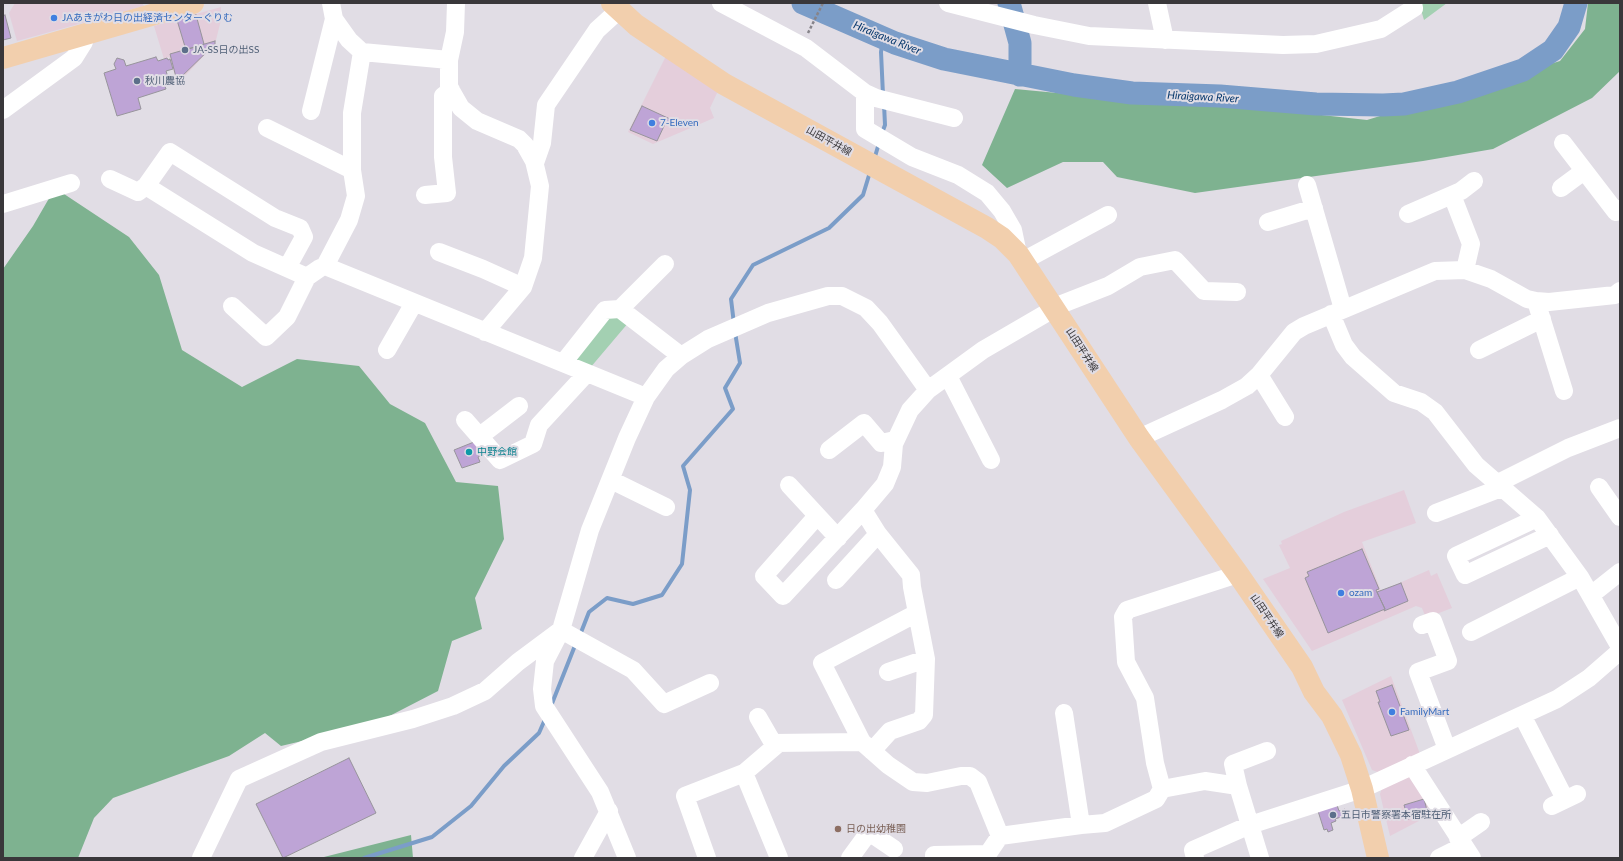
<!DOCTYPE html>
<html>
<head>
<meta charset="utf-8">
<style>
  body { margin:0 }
  #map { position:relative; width:1623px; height:861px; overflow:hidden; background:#e1dde5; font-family:Lato,sans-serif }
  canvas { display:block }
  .frame { position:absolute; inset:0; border:4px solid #39373a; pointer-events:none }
</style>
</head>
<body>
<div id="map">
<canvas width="1623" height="861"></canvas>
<div class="frame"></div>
</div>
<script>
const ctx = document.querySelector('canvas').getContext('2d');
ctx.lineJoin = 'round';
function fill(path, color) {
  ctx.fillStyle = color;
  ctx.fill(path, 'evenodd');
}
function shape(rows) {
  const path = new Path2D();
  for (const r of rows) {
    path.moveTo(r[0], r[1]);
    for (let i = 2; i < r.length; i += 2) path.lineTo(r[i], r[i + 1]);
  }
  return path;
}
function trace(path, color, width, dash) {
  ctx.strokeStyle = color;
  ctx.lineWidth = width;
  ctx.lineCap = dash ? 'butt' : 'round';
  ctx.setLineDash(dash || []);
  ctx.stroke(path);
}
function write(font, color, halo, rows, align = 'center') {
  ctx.font = font + ' Lato,"Noto Sans JP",sans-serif';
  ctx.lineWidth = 4;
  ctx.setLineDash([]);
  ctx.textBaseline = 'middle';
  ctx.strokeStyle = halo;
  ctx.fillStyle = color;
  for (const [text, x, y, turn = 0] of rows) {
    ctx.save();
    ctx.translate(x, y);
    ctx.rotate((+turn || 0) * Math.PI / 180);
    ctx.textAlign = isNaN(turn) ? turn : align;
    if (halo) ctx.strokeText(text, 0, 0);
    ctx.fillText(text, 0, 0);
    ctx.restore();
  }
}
const commercial = shape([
  [15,3,142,3,144,6,17,41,9,13],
  [221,7,221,20,215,44,186,75,177,82,169,57,164,59,154,26],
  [666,56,718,91,710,108,714,118,653,144,628,132],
  [1404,490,1416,523,1362,542,1381,591,1429,570,1431,576,1437,573,1452,608,1426,618,1422,608,1416,606,1312,651,1263,579,1290,568,1279,545,1282,544,1281,541,1344,512],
  [1391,676,1420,754,1380,773,1372,770,1342,700],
  [1411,773,1436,812,1390,836,1380,794,1383,785]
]);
const green = shape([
  [1419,3,1447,3,1424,20],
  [606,313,629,322,590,368,570,360]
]);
const forest = shape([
  [1588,3,1620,3,1620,71,1592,98,1493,149,1423,161,1195,193,1117,177,1103,162,1063,162,1007,188,982,165,1015,89,1068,94,1222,104,1367,120,1560,61,1585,29],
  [55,188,129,237,159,275,182,350,242,387,297,359,359,366,390,404,425,423,456,482,498,486,504,539,475,598,482,629,452,641,438,691,374,724,281,746,265,733,229,756,113,798,94,818,78,858,3,858,3,269,33,226],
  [411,835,413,858,320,858]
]);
const stream = shape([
  [883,38,881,52,883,95],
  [882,133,885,125,884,104],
  [874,160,879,143],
  [734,324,731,299,753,265,829,228,863,195,870,172],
  [580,635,589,612,607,598,633,604,662,595,682,564,690,490,683,466,733,409,725,388,740,363,735,332],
  [551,706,576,643],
  [364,858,432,837,471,806,504,766,539,733,546,717]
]);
const river = shape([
  [803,3,895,43,944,59,1074,85,1132,93,1220,96,1316,104,1383,105,1404,104,1458,92,1523,70,1553,50,1569,27,1576,3],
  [1009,3,1020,43,1020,75]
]);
const building = shape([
  [5,15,11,38,3,40,3,16,5,15],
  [196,15,204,44,186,50,177,20,196,15],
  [215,41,215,44,177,81,170,54,215,41],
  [156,57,158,61,167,58,168,60,170,59,173,69,166,71,169,80,163,81,166,89,138,98,141,109,117,116,104,73,116,69,114,64,117,58,124,60,126,66,156,57],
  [642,106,670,119,667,125,665,124,657,141,630,130,642,106],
  [474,442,484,455,478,457,480,462,462,468,454,450,474,442],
  [1362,549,1379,589,1376,590,1385,609,1328,633,1305,578,1309,576,1307,572,1362,549],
  [1401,583,1408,601,1384,611,1385,609,1377,592,1401,583],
  [1392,685,1409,730,1391,736,1378,702,1380,702,1376,691,1392,685],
  [349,758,376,813,283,858,256,804,349,758],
  [1424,799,1428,814,1408,819,1404,805,1424,799],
  [1337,805,1339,811,1345,809,1347,815,1335,819,1336,821,1331,823,1333,830,1328,832,1327,829,1324,830,1318,811,1337,805]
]);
const path = shape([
  [808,33,823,3]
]);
const minor = shape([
  [331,3,334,19,349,40,362,52,449,60],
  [456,3,455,32,449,60,449,87,461,108,477,121,519,139,525,145,534,161,540,186,533,258,523,287,485,332],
  [721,3,806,48,865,93,876,98,954,118],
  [948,3,1034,25,1089,36,1283,45,1316,44,1381,29,1414,8,1413,3],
  [1157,3,1165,40],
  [865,93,865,129,912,157,958,175,987,193,1002,211,1013,230,1018,254],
  [3,110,74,58,84,42,82,35],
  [311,111,334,19],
  [267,128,352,170],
  [1563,143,1616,212,1620,209],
  [535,163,542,143,546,105,597,30,619,10],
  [110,179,138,192,146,186,170,152,275,218,300,228,304,237,287,268],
  [1307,185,1343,309],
  [146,186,253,253,307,277,320,268,325,266,646,397],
  [1561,188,1584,171],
  [425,195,447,193,443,157,443,96,451,90],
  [1452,195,1471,244,1465,270],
  [3,204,71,183],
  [1408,214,1461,191,1474,181],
  [1268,222,1314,208],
  [439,252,483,269,523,287],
  [1023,261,1108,215],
  [665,264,620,309,681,356],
  [325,266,349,220,356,196,352,170,352,113,362,52],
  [1536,301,1564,391],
  [232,306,266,337,287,317,307,277],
  [1331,314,1344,345,1353,357,1394,393,1421,402,1435,412,1476,465,1537,518,1580,577,1620,647],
  [387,350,414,303],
  [1479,350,1542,319],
  [563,363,605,310,620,309],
  [1259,375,1285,417],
  [948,376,991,460],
  [465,420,500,460,533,444,539,425,587,373],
  [480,436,519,406],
  [1139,438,1222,400,1247,386,1259,375,1294,332,1304,326,1435,271,1465,270,1491,279,1527,299,1536,301,1549,302,1615,295,1620,291],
  [829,450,864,423,881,443,895,440],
  [611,480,666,507],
  [1496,484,1568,448,1620,428],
  [789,485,838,538],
  [1599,487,1620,517],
  [1436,513,1501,488],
  [817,516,764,576,783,596,863,510],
  [1537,518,1456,556,1465,575,1550,535],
  [1238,574,1127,610,1123,617,1126,662,1145,698,1155,763,1162,789,1205,781,1238,786,1260,858],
  [836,580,878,534],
  [1591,595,1620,572],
  [917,613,822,663,862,742,888,765,913,782,927,783,961,776,970,776,978,782,1000,836,985,858],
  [1422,625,1433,621,1448,661,1418,672,1447,749],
  [1471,632,1580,577],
  [888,672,926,659],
  [1522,715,1565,799],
  [758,717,773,743,862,742],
  [872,751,890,731,919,721,924,715,926,659,912,587,911,575,878,534,863,510,885,484,892,467,894,444,910,410,928,390,983,350,1062,304,1108,286,1140,267,1175,260,1204,291,1237,292],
  [1412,765,1472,858],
  [744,773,779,743],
  [1238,786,1233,764,1267,751],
  [1552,806,1577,794],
  [1081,825,1105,823,1156,799,1162,789],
  [1000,836,1081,825,1064,713],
  [1458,838,1481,822],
  [201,858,239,779,321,742,413,719,453,706,485,691,518,662,561,630,633,670,664,704,710,683],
  [583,858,609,811],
  [627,858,600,792,544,706,542,689,545,661,561,630,590,530,627,438,646,397,666,369,681,356,708,339,768,313,828,296,842,296,866,308,880,323,928,390],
  [707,858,685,796,744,773,779,858],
  [850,858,869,832,894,849],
  [934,858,934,855,988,854],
  [1195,858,1193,850,1250,825,1362,789,1557,699,1589,678,1620,651],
  [1439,858,1463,846]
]);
const major = shape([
  [612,3,636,25,724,84,987,228,1002,238,1018,254,1139,438,1238,574,1302,667,1314,692,1332,716,1351,755,1362,789,1378,858],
  [3,58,193,3]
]);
const markers = [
  [54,18,4,"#3f7fe0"],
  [185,50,4,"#5c6f8a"],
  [137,81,4,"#5c6f8a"],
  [652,123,4,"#3f7fe0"],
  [469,452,4,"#0f9aa8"],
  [1341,593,4,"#3f7fe0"],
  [1392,712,4,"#3f7fe0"],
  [1333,815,4,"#5c6f8a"],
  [838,829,4,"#8d6e63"]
];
const shopNames = [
  ["JAあきがわ日の出経済センターぐりむ",62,18],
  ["7-Eleven",660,123],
  ["ozam",1349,593],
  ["FamilyMart",1400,712]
];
const serviceNames = [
  ["JA-SS日の出SS",193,50],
  ["秋川農協",145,81],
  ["五日市警察署本宿駐在所",1341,815]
];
const streetNames = [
  ["山田平井線",829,141,29],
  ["山田平井線",1082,350,57],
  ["山田平井線",1267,616,56]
];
const cultureNames = [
  ["中野会館",477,452]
];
const educationNames = [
  ["日の出幼稚園",846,829]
];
const waterNames = [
  ["Hiraigawa River",887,38,22],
  ["Hiraigawa River",1203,97,3]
];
fill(commercial, '#e4cedb');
fill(green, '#a3d0b2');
fill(forest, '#7eb290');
trace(stream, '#7b9dc8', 4);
trace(river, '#7b9dc8', 23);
fill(building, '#bea4d6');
trace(building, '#97949b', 1);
trace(path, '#87848a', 2.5, [3, 2]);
trace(minor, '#fff', 18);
trace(major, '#f2cfad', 22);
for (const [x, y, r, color] of markers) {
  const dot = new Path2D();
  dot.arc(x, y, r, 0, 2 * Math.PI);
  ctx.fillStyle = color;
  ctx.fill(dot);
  trace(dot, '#e1dde5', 1.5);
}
write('10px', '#366cbe', '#e1dde5', shopNames, 'left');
write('10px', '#4e5e75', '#e1dde5', serviceNames, 'left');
write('10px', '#39373a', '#e1dde5', streetNames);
write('10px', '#0d838f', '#e1dde5', cultureNames, 'left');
write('10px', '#785e54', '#e1dde5', educationNames, 'left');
write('italic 11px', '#07386d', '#e1dde5', waterNames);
</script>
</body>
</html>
